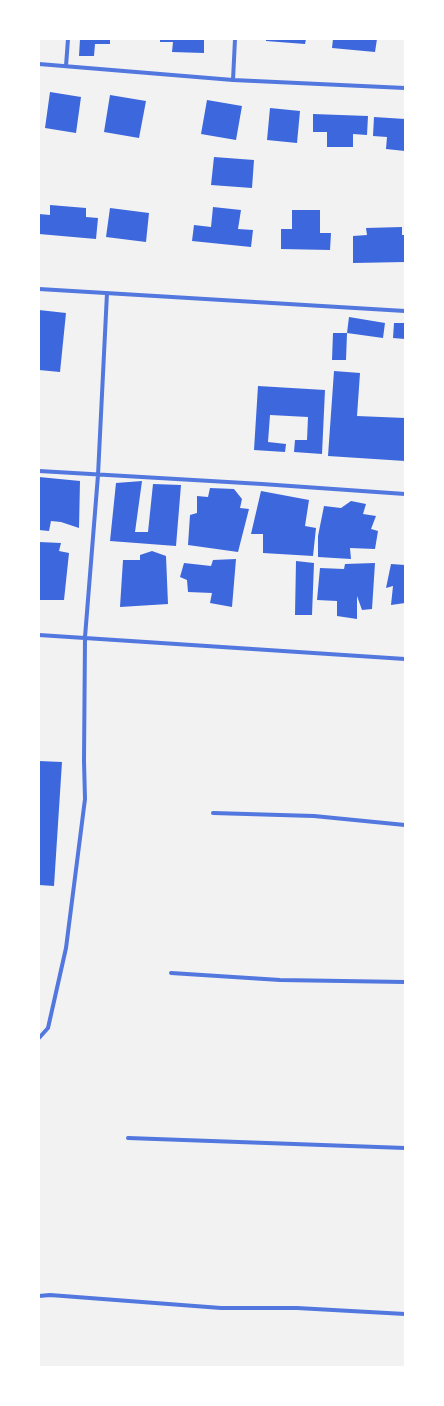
<!DOCTYPE html>
<html>
<head>
<meta charset="utf-8">
<style>
  body { margin:0 }
  #map { position:relative; width:444px; height:1406px; overflow:hidden; background:#f2f2f2; font-family:Poppins,sans-serif }
  canvas { display:block }
  .frame { position:absolute; inset:0; border:40px solid #fff; pointer-events:none }
</style>
</head>
<body>
<div id="map">
<canvas width="444" height="1406"></canvas>
<div class="frame"></div>
</div>
<script>
const ctx = document.querySelector('canvas').getContext('2d');
ctx.lineJoin = 'round';
function fill(path, color) {
  ctx.fillStyle = color;
  ctx.fill(path, 'evenodd');
}
function shape(rows) {
  const path = new Path2D();
  for (const r of rows) {
    path.moveTo(r[0], r[1]);
    for (let i = 2; i < r.length; i += 2) path.lineTo(r[i], r[i + 1]);
  }
  return path;
}
function trace(path, color, width, dash) {
  ctx.strokeStyle = color;
  ctx.lineWidth = width;
  ctx.lineCap = dash ? 'butt' : 'round';
  ctx.setLineDash(dash || []);
  ctx.stroke(path);
}
const building = shape([
  [80,39,110,39,110,44,95,44,94,56,79,56],
  [160,39,204,39,204,53,172,52,173,42,160,42],
  [266,39,306,39,305,44,266,41],
  [333,39,377,39,375,52,332,48],
  [50,92,81,97,76,133,45,128],
  [110,95,146,101,139,138,104,132],
  [207,100,242,106,236,140,201,134],
  [270,108,300,111,297,143,267,140],
  [313,114,368,116,367,135,353,134,353,147,327,147,327,132,313,132],
  [374,117,405,119,405,151,386,149,387,137,373,136],
  [214,157,254,160,252,188,211,185],
  [50,205,86,208,86,217,98,218,96,239,39,234,39,214,50,215],
  [213,207,241,210,238,229,253,230,251,247,192,241,194,225,211,227],
  [110,208,149,213,146,242,106,237],
  [292,210,320,210,320,233,331,233,330,250,281,249,281,229,292,229],
  [402,227,402,235,405,235,405,262,353,263,353,236,367,235,366,228],
  [39,310,66,313,60,372,39,370],
  [349,317,385,323,383,338,347,333],
  [394,323,405,323,405,339,393,338],
  [333,333,347,333,346,360,332,360],
  [334,371,360,373,357,416,405,418,405,461,328,456],
  [258,386,325,390,322,454,294,452,295,440,307,440,308,417,270,415,268,442,286,444,285,452,254,450],
  [39,477,80,481,79,528,61,522,51,521,49,531,39,530],
  [142,481,135,532,148,532,153,484,181,485,176,546,110,541,116,483],
  [210,488,234,489,242,499,240,508,249,509,238,552,188,545,190,515,197,513,197,496,208,497],
  [261,491,309,500,305,526,316,528,313,556,263,553,263,534,251,534],
  [351,501,366,504,363,514,376,516,371,529,378,531,375,549,350,548,351,559,318,557,318,536,324,506,341,508],
  [39,542,61,543,59,551,69,553,64,600,39,600],
  [152,551,166,556,168,604,120,607,123,560,140,560,140,555],
  [236,559,232,607,210,603,212,593,188,592,187,580,180,577,184,563,211,566,213,560],
  [296,561,314,563,312,615,295,615],
  [375,563,372,609,362,610,357,596,357,619,337,616,337,601,317,600,320,568,344,569,345,564],
  [391,564,405,565,405,603,391,605,393,586,386,588],
  [39,761,62,762,54,886,39,885]
]);
const minor = shape([
  [39,64,233,80,405,88],
  [66,66,68,39],
  [233,80,235,39],
  [39,289,405,311],
  [39,471,262,484,405,494],
  [39,635,405,659],
  [213,813,314,816,405,825],
  [171,973,280,980,405,982],
  [39,1038,48,1028,66,948,85,799,84,761,85,637,98,475,107,293],
  [128,1138,405,1148],
  [39,1296,50,1295,221,1308,297,1308,405,1314]
]);
fill(building, '#3d67dc');
trace(minor, '#5277de', 4);
</script>
</body>
</html>
